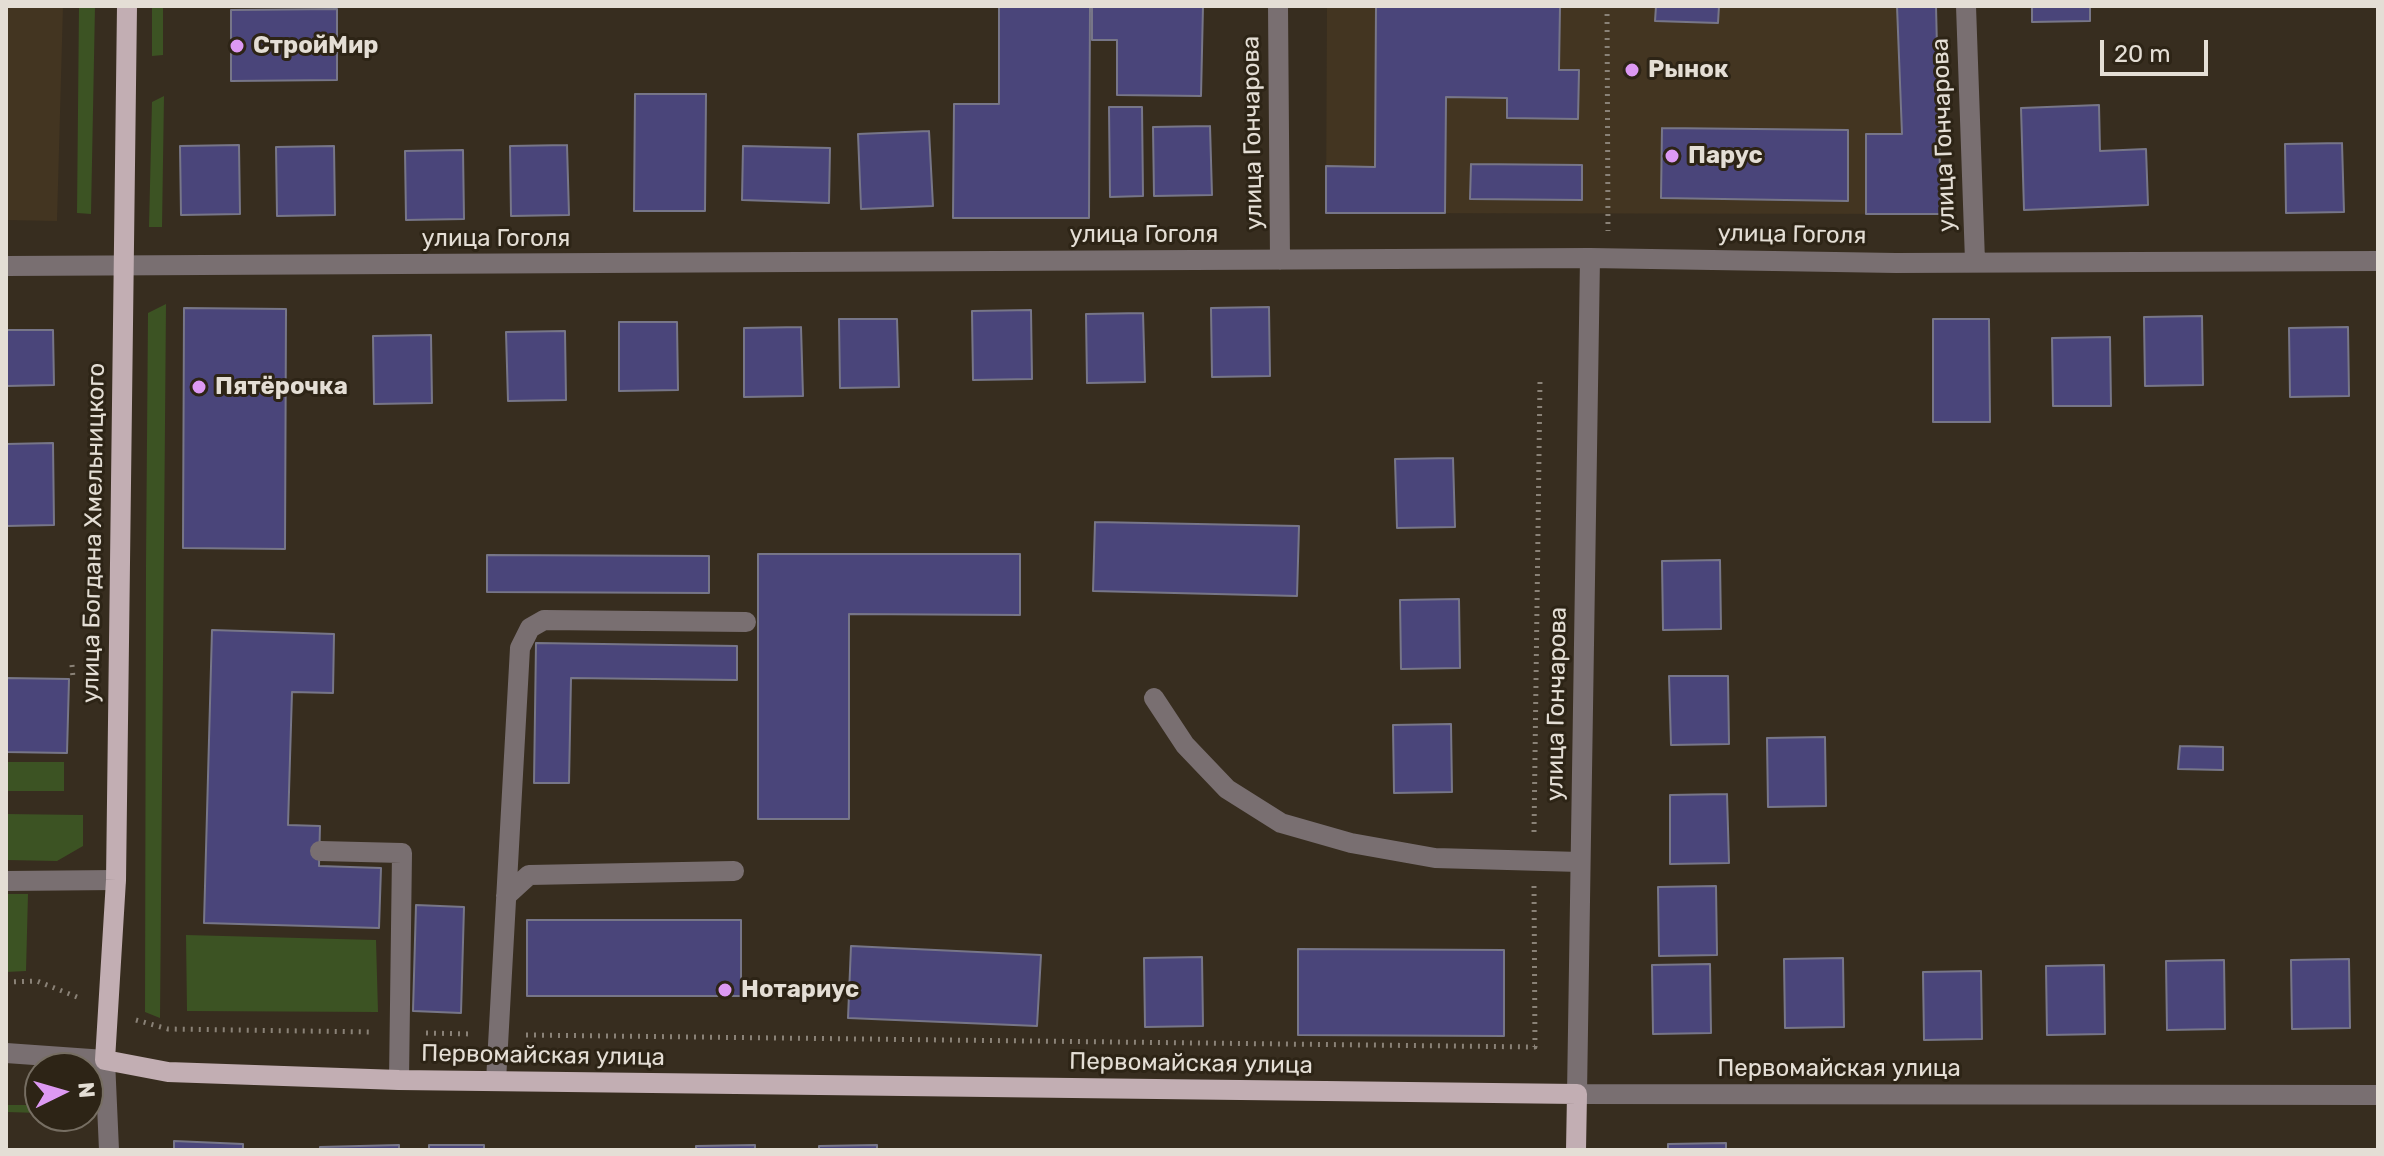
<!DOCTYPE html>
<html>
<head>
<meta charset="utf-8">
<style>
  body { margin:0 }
  #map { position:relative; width:2384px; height:1156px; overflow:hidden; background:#372d1f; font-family:Rubik,sans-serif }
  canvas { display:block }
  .frame { position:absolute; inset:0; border:8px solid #e4ded5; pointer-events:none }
  .north { position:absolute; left:24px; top:1052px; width:80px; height:80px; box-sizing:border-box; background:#2d2416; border:2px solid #766e62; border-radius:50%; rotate:85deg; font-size:22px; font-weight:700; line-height:32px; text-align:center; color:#e4ded5 }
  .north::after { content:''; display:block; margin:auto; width:28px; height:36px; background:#dd99f3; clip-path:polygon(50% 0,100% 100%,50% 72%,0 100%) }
  .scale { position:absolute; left:2100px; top:40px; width:108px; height:36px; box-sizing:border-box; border:4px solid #e4ded5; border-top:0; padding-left:10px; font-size:24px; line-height:28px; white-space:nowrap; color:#e4ded5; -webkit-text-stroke:6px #2d2416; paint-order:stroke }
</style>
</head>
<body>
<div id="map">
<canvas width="2384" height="1156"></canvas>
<div class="frame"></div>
<div class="north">N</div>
<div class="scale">20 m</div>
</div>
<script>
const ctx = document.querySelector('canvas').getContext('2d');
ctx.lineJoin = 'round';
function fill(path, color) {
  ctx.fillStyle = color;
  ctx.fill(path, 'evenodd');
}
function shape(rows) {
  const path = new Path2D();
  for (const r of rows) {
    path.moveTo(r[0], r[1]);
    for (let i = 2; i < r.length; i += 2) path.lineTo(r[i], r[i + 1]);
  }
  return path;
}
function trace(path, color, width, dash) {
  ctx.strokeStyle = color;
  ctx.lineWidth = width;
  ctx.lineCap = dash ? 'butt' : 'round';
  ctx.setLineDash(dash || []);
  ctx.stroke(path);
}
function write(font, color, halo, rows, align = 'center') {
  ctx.font = font + ' Rubik,sans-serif';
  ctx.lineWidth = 6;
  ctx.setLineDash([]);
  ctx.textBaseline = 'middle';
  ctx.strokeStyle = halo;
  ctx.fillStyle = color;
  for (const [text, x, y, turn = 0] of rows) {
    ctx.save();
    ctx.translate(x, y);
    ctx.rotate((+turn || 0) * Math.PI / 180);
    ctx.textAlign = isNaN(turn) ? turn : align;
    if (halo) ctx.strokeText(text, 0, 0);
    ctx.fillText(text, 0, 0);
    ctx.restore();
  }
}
const built = shape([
  [6,6,63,6,57,221,6,220],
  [1327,6,1936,6,1941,214,1326,213]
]);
const green = shape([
  [79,6,95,6,91,214,77,213],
  [152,6,163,6,163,55,152,56],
  [164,96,162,227,149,227,152,102],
  [166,304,160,1018,145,1012,146,565,148,313],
  [6,762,64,762,64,791,6,791],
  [6,814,83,815,83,846,57,861,6,860],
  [6,894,28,894,26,971,6,972],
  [186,935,376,940,378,1012,187,1011],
  [6,1105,40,1105,40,1113,6,1112]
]);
const building = shape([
  [999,6,1090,6,1089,218,953,218,954,104,999,104,999,6],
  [1092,6,1203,6,1201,96,1117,95,1117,40,1092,40,1092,6],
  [1376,6,1560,6,1559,70,1579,70,1578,119,1507,118,1507,98,1446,97,1445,213,1326,213,1326,166,1375,167,1376,6],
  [1656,6,1719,6,1718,23,1655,21,1656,6],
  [1897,6,1936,6,1941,214,1866,214,1866,134,1902,134,1897,6],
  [2032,6,2090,6,2090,21,2032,22,2032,6],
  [337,9,337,80,231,81,231,10,337,9],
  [635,94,706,94,705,211,634,211,635,94],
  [2099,105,2100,151,2146,149,2148,205,2024,210,2021,108,2099,105],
  [1109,107,1142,107,1143,196,1110,197,1109,107],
  [1210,126,1212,195,1154,196,1153,127,1210,126],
  [1662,128,1848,130,1848,201,1661,198,1662,128],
  [929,131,933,206,861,209,858,134,929,131],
  [2342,143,2344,212,2286,213,2285,144,2342,143],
  [239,145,240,214,181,215,180,146,239,145],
  [567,145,569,215,511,216,510,146,567,145],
  [334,146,335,215,277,216,276,147,334,146],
  [743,146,830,148,829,203,742,200,743,146],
  [463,150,464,219,406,220,405,151,463,150],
  [1471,164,1582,165,1582,200,1470,199,1471,164],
  [1269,307,1270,376,1212,377,1211,308,1269,307],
  [184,308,286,309,285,549,183,548,184,308],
  [1031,310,1032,379,973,380,972,311,1031,310],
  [1143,313,1145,382,1087,383,1086,314,1143,313],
  [2202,316,2203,385,2145,386,2144,317,2202,316],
  [839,319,897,319,899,387,840,388,839,319],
  [1933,319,1989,319,1990,422,1933,422,1933,319],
  [619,322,677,322,678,390,619,391,619,322],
  [801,327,803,396,744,397,744,328,801,327],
  [2348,327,2349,396,2290,397,2289,328,2348,327],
  [6,330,53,330,54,385,6,386,6,330],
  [565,331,566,400,508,401,506,332,565,331],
  [431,335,432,403,374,404,373,336,431,335],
  [2110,337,2111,406,2053,406,2052,338,2110,337],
  [53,443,54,525,6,526,6,444,53,443],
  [1453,458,1455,527,1397,528,1395,459,1453,458],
  [1095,522,1299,526,1297,596,1093,591,1095,522],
  [758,554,1020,554,1020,615,849,614,849,819,758,819,758,554],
  [487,555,709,556,709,593,487,592,487,555],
  [1720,560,1721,629,1663,630,1662,561,1720,560],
  [1459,599,1460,668,1401,669,1400,600,1459,599],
  [212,630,334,634,333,693,292,692,288,825,320,826,319,866,381,868,379,928,204,923,212,630],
  [536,643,737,646,737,680,571,678,569,783,534,783,536,643],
  [1669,676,1728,676,1729,744,1671,745,1669,676],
  [6,678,69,679,67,753,6,752,6,678],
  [1451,724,1452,792,1394,793,1393,725,1451,724],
  [1825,737,1826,806,1768,807,1767,738,1825,737],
  [2180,746,2223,747,2223,770,2178,769,2180,746],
  [1727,794,1729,863,1670,864,1670,795,1727,794],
  [1716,886,1717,955,1659,956,1658,887,1716,886],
  [416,905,464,907,461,1013,413,1011,416,905],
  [527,920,741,920,741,996,527,996,527,920],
  [851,946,1041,955,1037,1026,848,1018,851,946],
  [1298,949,1504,950,1504,1036,1298,1035,1298,949],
  [1202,957,1203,1026,1145,1027,1144,958,1202,957],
  [1843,958,1844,1027,1785,1028,1784,959,1843,958],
  [2349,959,2350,1028,2292,1029,2291,960,2349,959],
  [2224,960,2225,1029,2167,1030,2166,961,2224,960],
  [1710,964,1711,1033,1653,1034,1652,965,1710,964],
  [2104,965,2105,1034,2047,1035,2046,966,2104,965],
  [1981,971,1982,1039,1924,1040,1923,972,1981,971],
  [174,1141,243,1144,243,1150,174,1150,174,1141],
  [1726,1143,1726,1150,1668,1150,1668,1144,1726,1143],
  [399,1145,399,1150,320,1150,320,1147,399,1145],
  [429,1145,484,1145,484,1150,429,1150,429,1145],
  [755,1145,755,1150,696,1150,696,1146,755,1145],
  [877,1145,877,1150,819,1150,819,1146,877,1145]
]);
const path = shape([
  [1607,6,1608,231],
  [72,665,73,678],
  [1534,832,1540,381],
  [6,982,37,981,82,999],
  [136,1020,168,1029,372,1032],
  [426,1033,472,1034],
  [526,1035,1535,1047,1534,886]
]);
const minor = shape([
  [1278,6,1280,260],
  [1966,6,1975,261],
  [1590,258,1577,1094,2378,1095],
  [6,266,1590,258,1896,263,2378,261],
  [1154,698,1185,745,1227,789,1281,823,1351,843,1435,858,1580,862],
  [320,851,402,853,399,1080],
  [6,881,116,880],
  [506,896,529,875,734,871],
  [6,1053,105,1060,109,1150],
  [496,1081,520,648,530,628,544,620,746,622]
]);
const major = shape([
  [127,6,116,880,105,1060,168,1072,399,1080,1577,1094,1576,1150]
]);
const markers = [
  [237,46,8,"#dd99f3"],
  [1632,70,8,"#dd99f3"],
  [1672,156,8,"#dd99f3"],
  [199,387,8,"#dd99f3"],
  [725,990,8,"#dd99f3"]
];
const poiNames = [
  ["СтройМир",253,46],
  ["Рынок",1648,70],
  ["Парус",1688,156],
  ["Пятёрочка",215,387],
  ["Нотариус",741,990]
];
const streetNames = [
  ["улица Гончарова",1253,133,-91],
  ["улица Гончарова",1944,135,-92],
  ["улица Гоголя",1144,235],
  ["улица Гоголя",1792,235,1],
  ["улица Гоголя",496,239],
  ["улица Богдана Хмельницкого",94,533,-89],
  ["улица Гончарова",1557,704,-89],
  ["Первомайская улица",543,1056,1],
  ["Первомайская улица",1191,1064,1],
  ["Первомайская улица",1839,1069]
];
fill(built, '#433521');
fill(green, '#3c5323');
fill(building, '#4a457a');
trace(building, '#777688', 2);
trace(path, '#8a8277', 5, [2, 6]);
trace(minor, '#796f71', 20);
trace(major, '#c2aeb3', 20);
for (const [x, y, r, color] of markers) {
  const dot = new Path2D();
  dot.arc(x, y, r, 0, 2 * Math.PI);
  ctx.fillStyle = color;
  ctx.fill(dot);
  trace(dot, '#2d2416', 3);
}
write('bold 24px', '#e4ded5', '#2d2416', poiNames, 'left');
write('24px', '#e4ded5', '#2d2416', streetNames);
</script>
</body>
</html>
